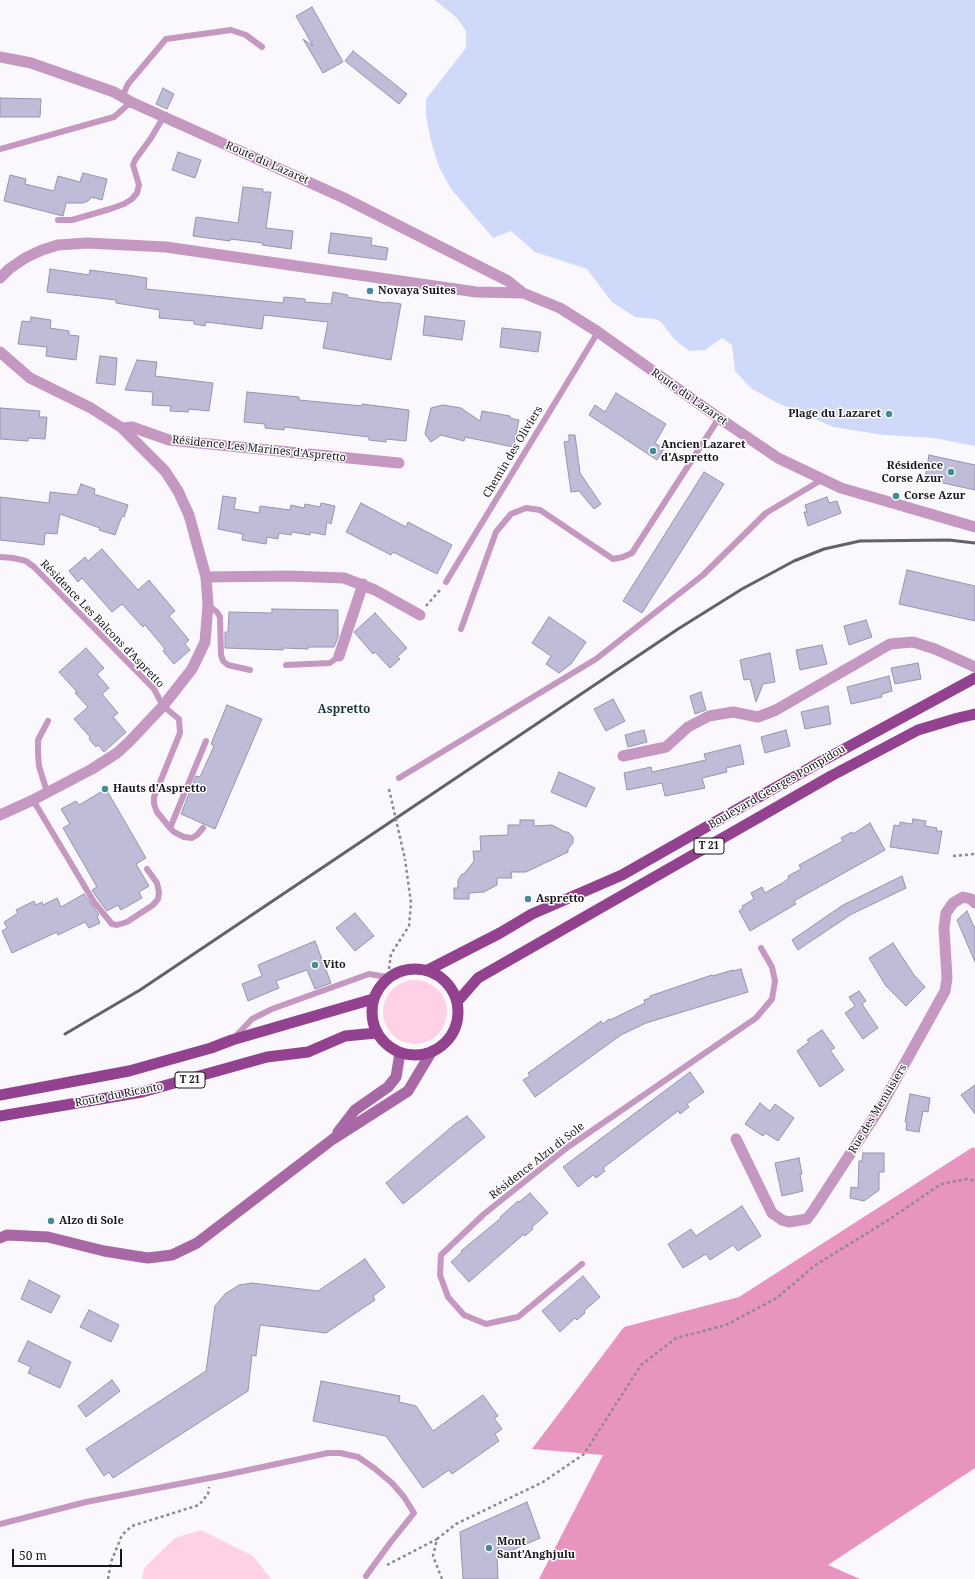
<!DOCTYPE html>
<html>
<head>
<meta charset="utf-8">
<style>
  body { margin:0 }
  #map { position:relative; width:975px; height:1579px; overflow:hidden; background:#fbf8fd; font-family:"Noto Serif",serif }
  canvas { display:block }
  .scale { position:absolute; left:12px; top:1549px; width:110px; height:18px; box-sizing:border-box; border:2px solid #19141e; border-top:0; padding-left:5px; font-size:12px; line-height:14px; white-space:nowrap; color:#19141e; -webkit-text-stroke:3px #fff; paint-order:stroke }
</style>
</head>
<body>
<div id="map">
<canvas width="975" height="1579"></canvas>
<div class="scale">50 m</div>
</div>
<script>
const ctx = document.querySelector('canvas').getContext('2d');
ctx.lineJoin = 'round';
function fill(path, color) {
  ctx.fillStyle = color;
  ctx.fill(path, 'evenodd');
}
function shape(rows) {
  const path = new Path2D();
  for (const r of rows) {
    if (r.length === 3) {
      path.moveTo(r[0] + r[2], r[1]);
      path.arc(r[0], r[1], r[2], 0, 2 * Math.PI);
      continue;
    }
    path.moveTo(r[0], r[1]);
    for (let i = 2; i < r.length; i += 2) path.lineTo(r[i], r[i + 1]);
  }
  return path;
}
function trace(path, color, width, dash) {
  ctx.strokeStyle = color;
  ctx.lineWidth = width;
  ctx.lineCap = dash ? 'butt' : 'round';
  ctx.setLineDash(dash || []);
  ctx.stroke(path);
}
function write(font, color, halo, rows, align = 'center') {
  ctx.font = font + ' "Noto Serif",serif';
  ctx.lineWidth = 3;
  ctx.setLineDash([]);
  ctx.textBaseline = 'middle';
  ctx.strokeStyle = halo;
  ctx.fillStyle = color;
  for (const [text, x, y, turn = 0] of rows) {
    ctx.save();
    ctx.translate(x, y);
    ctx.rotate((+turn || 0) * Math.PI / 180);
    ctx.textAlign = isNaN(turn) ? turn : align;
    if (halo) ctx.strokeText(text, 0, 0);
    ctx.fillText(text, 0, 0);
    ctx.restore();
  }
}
const green = shape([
  [415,1012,32],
  [201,1530,253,1556,271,1579,142,1579,144,1568,175,1538]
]);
const forest = shape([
  [973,1147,975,1149,975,1468,828,1565,860,1579,539,1579,603,1455,532,1449,624,1327,739,1297]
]);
const water = shape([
  [435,0,975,0,975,446,934,438,884,435,833,427,799,412,776,402,752,389,735,371,732,345,722,338,705,350,689,351,675,340,661,322,655,319,635,317,612,302,587,269,535,252,511,231,493,238,451,189,439,167,431,141,426,116,426,99,466,48,466,31,457,18]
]);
const building = shape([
  [312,7,343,62,323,73,303,39,313,46,296,16,312,7],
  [353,51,407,94,399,104,345,61,353,51],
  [163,88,174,94,167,109,156,104,163,88],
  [0,98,41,99,40,117,0,117,0,98],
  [178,152,201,160,195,178,172,170,178,152],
  [83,173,107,179,102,200,92,197,88,201,83,203,66,203,63,216,4,201,10,175,26,179,25,184,54,191,58,176,80,182,83,173],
  [243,187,263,189,263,192,271,192,266,228,293,231,291,249,262,245,263,243,230,239,230,241,193,236,196,217,238,223,243,187],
  [331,233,372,238,371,245,388,248,386,260,328,253,331,233],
  [50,269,89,275,90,270,134,276,147,278,146,289,253,300,283,303,284,297,305,299,305,302,331,304,333,292,348,295,347,297,386,303,386,302,401,304,391,360,323,348,328,322,264,315,262,329,206,322,205,326,194,324,194,321,159,318,160,310,116,303,116,300,47,292,50,269],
  [425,316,465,321,462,340,423,335,425,316],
  [31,317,51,320,50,328,69,331,69,335,79,336,76,360,46,356,47,347,18,344,22,321,30,322,31,317],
  [502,328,541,332,538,352,500,347,502,328],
  [100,356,117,358,115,385,96,383,100,356],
  [137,360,157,362,155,376,213,383,209,411,189,409,188,412,170,411,171,406,152,405,153,392,125,390,137,360],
  [247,392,299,397,299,400,362,406,362,404,409,410,406,441,386,439,386,442,369,440,369,437,284,427,284,430,265,428,265,424,244,422,247,392],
  [616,393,666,424,655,443,664,449,657,460,589,415,595,405,605,412,616,393],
  [443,405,461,408,480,421,482,411,510,416,510,418,519,420,513,447,465,437,464,441,441,435,431,442,425,434,431,408,443,405],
  [0,408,40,411,39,417,47,417,45,439,28,438,28,441,0,439,0,408],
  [569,435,575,435,580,473,601,504,594,509,579,491,571,492,564,442,569,441,569,435],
  [929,455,975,465,975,490,925,479,929,455],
  [704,472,724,484,642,613,623,601,704,472],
  [81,484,95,489,94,494,128,505,124,517,122,516,115,535,99,530,100,528,60,514,57,534,45,533,44,545,0,540,0,497,49,503,50,492,77,495,81,484],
  [223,496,236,498,234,509,259,513,260,506,290,510,291,505,304,508,305,504,320,507,321,503,335,506,331,524,327,522,325,535,310,532,310,535,292,532,291,535,279,533,278,539,267,537,266,544,242,540,243,534,218,529,223,496],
  [827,497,829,503,837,501,841,513,808,526,804,512,807,512,805,505,827,497],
  [361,503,406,527,408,522,452,545,437,574,393,552,391,555,346,532,361,503],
  [102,549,138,590,149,580,175,611,169,616,189,640,185,644,190,650,174,664,163,651,165,649,145,625,143,627,122,604,112,612,82,578,78,582,69,571,85,557,88,561,102,549],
  [907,570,975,586,975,621,899,604,907,570],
  [272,609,338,610,338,637,334,647,308,647,308,649,283,648,283,650,225,648,225,632,228,632,229,612,272,613,272,609],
  [375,613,407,648,397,657,400,659,390,668,375,652,373,654,354,632,375,613],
  [549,617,586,642,571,664,559,673,546,664,551,656,532,643,549,617],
  [866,620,872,637,849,645,844,626,866,620],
  [822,645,827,664,800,670,796,650,822,645],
  [86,648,104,668,97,674,109,688,102,694,118,713,113,717,126,732,104,752,98,745,96,747,89,739,90,737,74,719,88,707,75,693,77,692,59,672,86,648],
  [770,653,775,682,763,684,756,702,750,679,744,680,740,660,770,653],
  [918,663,921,679,895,684,891,668,918,663],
  [889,676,892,691,882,694,882,697,851,704,847,687,889,676],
  [701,692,706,710,695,714,690,696,701,692],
  [613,699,625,721,606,731,594,709,613,699],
  [227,705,262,719,215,829,181,814,196,776,200,777,214,746,211,744,227,705],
  [828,706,831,724,805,729,801,712,828,706],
  [644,730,647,742,628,747,625,735,644,730],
  [786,730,790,746,765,753,761,737,786,730],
  [740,745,744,764,726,768,727,772,702,778,705,788,665,796,662,783,627,790,624,773,651,767,652,772,706,760,704,754,740,745],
  [559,772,595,788,586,807,551,792,559,772],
  [106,789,146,858,136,864,149,886,139,892,142,898,121,910,118,905,107,911,98,899,92,890,97,887,63,828,70,824,61,809,76,801,79,805,106,789],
  [913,819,926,821,925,826,937,828,936,831,942,831,938,854,890,847,894,825,900,826,900,822,912,824,913,819],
  [520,820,534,820,534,826,552,825,565,832,568,832,573,837,573,843,568,849,568,852,526,872,511,872,512,878,497,878,497,885,484,892,469,893,469,899,454,899,454,888,458,888,458,880,462,874,464,874,474,861,473,851,481,851,480,836,508,835,508,825,520,825,520,820],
  [870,823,885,850,794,901,796,904,750,931,739,911,743,908,742,906,754,899,751,893,762,887,765,893,784,882,789,878,788,876,801,869,799,865,843,841,841,838,852,832,853,834,870,823],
  [902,876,906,888,850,915,798,950,792,940,843,905,902,876],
  [84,894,99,915,97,916,100,923,89,928,85,922,58,935,57,932,12,953,2,931,7,928,4,922,18,913,16,910,34,901,36,905,42,902,43,905,57,898,61,907,84,894],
  [967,911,974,927,975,927,975,962,957,920,967,911],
  [355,913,374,936,355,951,336,928,355,913],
  [315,941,331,983,315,989,307,970,276,981,279,988,248,1001,242,984,262,976,258,965,315,941],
  [893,943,914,975,925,987,906,1006,886,986,869,958,893,943],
  [741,969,748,992,646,1023,621,1035,535,1097,523,1080,530,1076,528,1073,601,1021,603,1024,609,1019,610,1020,645,1003,644,1000,650,998,650,996,712,975,712,976,733,970,733,971,741,969],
  [859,991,866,1001,862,1004,878,1028,863,1039,845,1013,855,1006,849,997,859,991],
  [822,1030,835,1048,830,1050,844,1070,820,1087,797,1051,809,1042,807,1040,822,1030],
  [690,1072,704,1092,687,1104,689,1107,680,1114,678,1111,603,1168,605,1171,596,1178,593,1175,578,1187,563,1167,690,1072],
  [975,1085,975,1114,961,1095,975,1085],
  [910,1094,930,1098,928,1112,923,1111,919,1132,906,1130,907,1122,905,1122,910,1094],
  [760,1103,770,1111,775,1104,794,1118,778,1141,765,1133,763,1136,745,1124,760,1103],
  [467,1116,485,1137,403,1204,386,1183,455,1124,467,1116],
  [863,1153,884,1153,884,1172,879,1172,879,1190,864,1201,850,1198,851,1187,858,1188,859,1161,862,1161,863,1153],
  [799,1158,802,1174,800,1174,803,1191,782,1196,775,1163,799,1158],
  [530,1193,548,1213,532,1227,533,1229,525,1236,524,1234,469,1282,451,1262,462,1252,461,1251,501,1218,500,1217,518,1201,519,1202,530,1193],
  [742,1206,761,1236,738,1251,733,1245,710,1260,706,1254,683,1268,668,1244,691,1229,696,1236,742,1206],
  [365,1259,385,1287,373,1296,375,1300,326,1333,260,1325,256,1356,252,1355,248,1391,113,1478,109,1472,104,1476,86,1449,206,1371,215,1306,225,1294,239,1285,252,1283,318,1291,365,1259],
  [583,1276,600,1297,584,1311,585,1313,577,1320,575,1318,560,1332,542,1311,583,1276],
  [29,1280,60,1296,51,1313,21,1299,29,1280],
  [89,1310,119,1325,111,1342,80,1327,89,1310],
  [28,1341,71,1362,60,1388,28,1373,31,1367,18,1361,28,1341],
  [112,1380,120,1391,86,1417,78,1406,112,1380],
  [321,1381,400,1396,399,1402,416,1406,433,1431,483,1395,498,1416,494,1418,502,1429,495,1434,499,1441,452,1474,449,1470,423,1488,386,1436,313,1421,321,1381],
  [527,1502,540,1538,497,1557,498,1579,463,1579,460,1532,527,1502]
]);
const path = shape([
  [426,606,440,590],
  [953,856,975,854],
  [389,969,391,954,409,926,411,903,405,859],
  [387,1565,437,1539],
  [108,1579,111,1562,122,1535,132,1526,199,1505,208,1494,209,1487],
  [442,1579,433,1556,437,1539,456,1524,543,1482,584,1454,641,1365,676,1338,726,1325,777,1298,814,1266,890,1219,941,1184,967,1179,975,1181]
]);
const service = shape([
  [122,97,128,84,166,39,231,30,246,35,262,47],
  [0,149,114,117,131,102],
  [58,220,72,220,110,209,124,204,132,199,137,193,139,185,133,165,135,160,151,138,164,116],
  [0,557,13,558,26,561,34,567,154,689,163,706,179,719,180,733,154,797,154,804,157,812,170,828,174,832,184,837,192,838,197,835,203,828],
  [446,582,598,332],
  [208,605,217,612,220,617,221,655,223,661,228,665,250,670],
  [461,629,496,532,511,514,526,508,540,510,613,559,623,557,632,553,719,418],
  [286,665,330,663,339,656],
  [399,778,596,659,703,575,766,513,823,479],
  [47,792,39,766,38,754,38,740,48,721],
  [33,800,94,902,112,924,117,925,127,922,153,905,158,899,159,892,157,883,147,869],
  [170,828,206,741],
  [234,1038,252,1019,272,1009,369,974,387,977],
  [582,1264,518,1317,486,1324,464,1315,448,1297,440,1275,441,1255,484,1214,568,1147,756,1018,772,999,775,981,772,967,761,948],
  [0,1524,86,1502,225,1475,328,1453,340,1453,358,1457,374,1468,392,1483,404,1497,414,1513,390,1543,366,1576]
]);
const minor = shape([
  [0,57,31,63,114,92,131,102,344,198,508,281,523,293,560,308,598,332,719,418,778,458,841,488,975,527],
  [0,278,9,269,25,258,42,250,58,245,87,243,166,247,476,292,523,293],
  [0,352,30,378,91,408,122,428,165,471,178,491,189,515,206,577,208,605,205,642,192,669,163,706,129,742,117,753,92,769,33,800,0,815],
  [122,428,132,427,169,440,399,463],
  [206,577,289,576,344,578,375,590,420,615],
  [339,656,363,584],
  [623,756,666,747,688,727,709,716,733,712,758,717,776,710,890,644,913,642,935,649,975,667],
  [736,1139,772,1213,782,1220,789,1222,807,1219,813,1211,880,1108,945,991,947,978,944,928,946,913,953,903,963,897,971,899,975,903]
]);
const secondary = shape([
  [338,1132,355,1110,388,1087,396,1077,400,1053],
  [0,1238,7,1235,48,1237,104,1251,135,1256,148,1258,172,1255,197,1243,333,1139,408,1091,432,1051]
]);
const primary = shape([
  [415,1012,43],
  [428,970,500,933,532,914,622,875,822,761,975,678],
  [457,1002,478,978,831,776,918,730,958,718,975,714],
  [0,1095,129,1071,211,1048,232,1040,373,999],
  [0,1116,142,1092,267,1057,308,1052,345,1036,376,1033]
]);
const rail = shape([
  [65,1034,140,990,678,629,742,589,794,561,824,549,860,541,949,540,975,543]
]);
const pathBridge = shape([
  [389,789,405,859]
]);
const markers = [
  [370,291,4,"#458a97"],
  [889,414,4,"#458a97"],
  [653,451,4,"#458a97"],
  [951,472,4,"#458a97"],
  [896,496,4,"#458a97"],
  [105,789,4,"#458a97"],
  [528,899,4,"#458a97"],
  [315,965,4,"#458a97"],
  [51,1221,4,"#458a97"],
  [489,1548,4,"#458a97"]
];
const shields = [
  [709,846,30],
  [190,1080,30]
];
const shieldNames = [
  ["T 21",709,846],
  ["T 21",190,1080]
];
const streetNames = [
  ["Route du Lazaret",267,163,24],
  ["Route du Lazaret",689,397,35],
  ["Résidence Les Marines d'Aspretto",259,449,6],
  ["Chemin des Oliviers",513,452,-59],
  ["Résidence Les Balcons d'Aspretto",102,624,46],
  ["Boulevard Georges Pompidou",777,787,-30],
  ["Route du Ricanto",119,1095,-11],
  ["Rue des Menuisiers",878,1109,-59],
  ["Résidence Alzu di Sole",537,1161,-38]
];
const poiNames = [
  ["Novaya Suites",378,291],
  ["Plage du Lazaret",881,414,"right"],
  ["Ancien Lazaret",661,445],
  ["d'Aspretto",661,458],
  ["Résidence",943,466,"right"],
  ["Corse Azur",943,479,"right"],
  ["Corse Azur",904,496],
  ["Hauts d'Aspretto",113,789],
  ["Aspretto",536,899],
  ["Vito",323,965],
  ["Alzo di Sole",59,1221],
  ["Mont",497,1542],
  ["Sant’Anghjulu",497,1555]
];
const neighbourhoodNames = [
  ["Aspretto",344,710]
];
fill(green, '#fed1e6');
fill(forest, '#e794be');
fill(water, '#cfdafa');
fill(building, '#bfbcd8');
trace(building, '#9693ae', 1);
trace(path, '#8d8991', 2.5, [3, 3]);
trace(service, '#c598c1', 6);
trace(minor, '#c598c1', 11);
trace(secondary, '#a867a5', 11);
trace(primary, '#934290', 11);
trace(rail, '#656169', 3);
trace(pathBridge, '#8d8991', 2.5, [3, 3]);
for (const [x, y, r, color] of markers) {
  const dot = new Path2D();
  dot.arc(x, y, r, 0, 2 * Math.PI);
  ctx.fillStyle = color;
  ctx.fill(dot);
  trace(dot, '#fff', 1.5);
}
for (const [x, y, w] of shields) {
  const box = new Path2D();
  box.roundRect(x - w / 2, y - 8, w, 16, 3);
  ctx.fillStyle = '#fff';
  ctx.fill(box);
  trace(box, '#19141e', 1);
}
write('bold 10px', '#19141e', null, shieldNames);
write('11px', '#19141e', '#fff', streetNames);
write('bold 11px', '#19141e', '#fff', poiNames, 'left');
write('bold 12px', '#14363c', '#fff', neighbourhoodNames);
</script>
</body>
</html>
